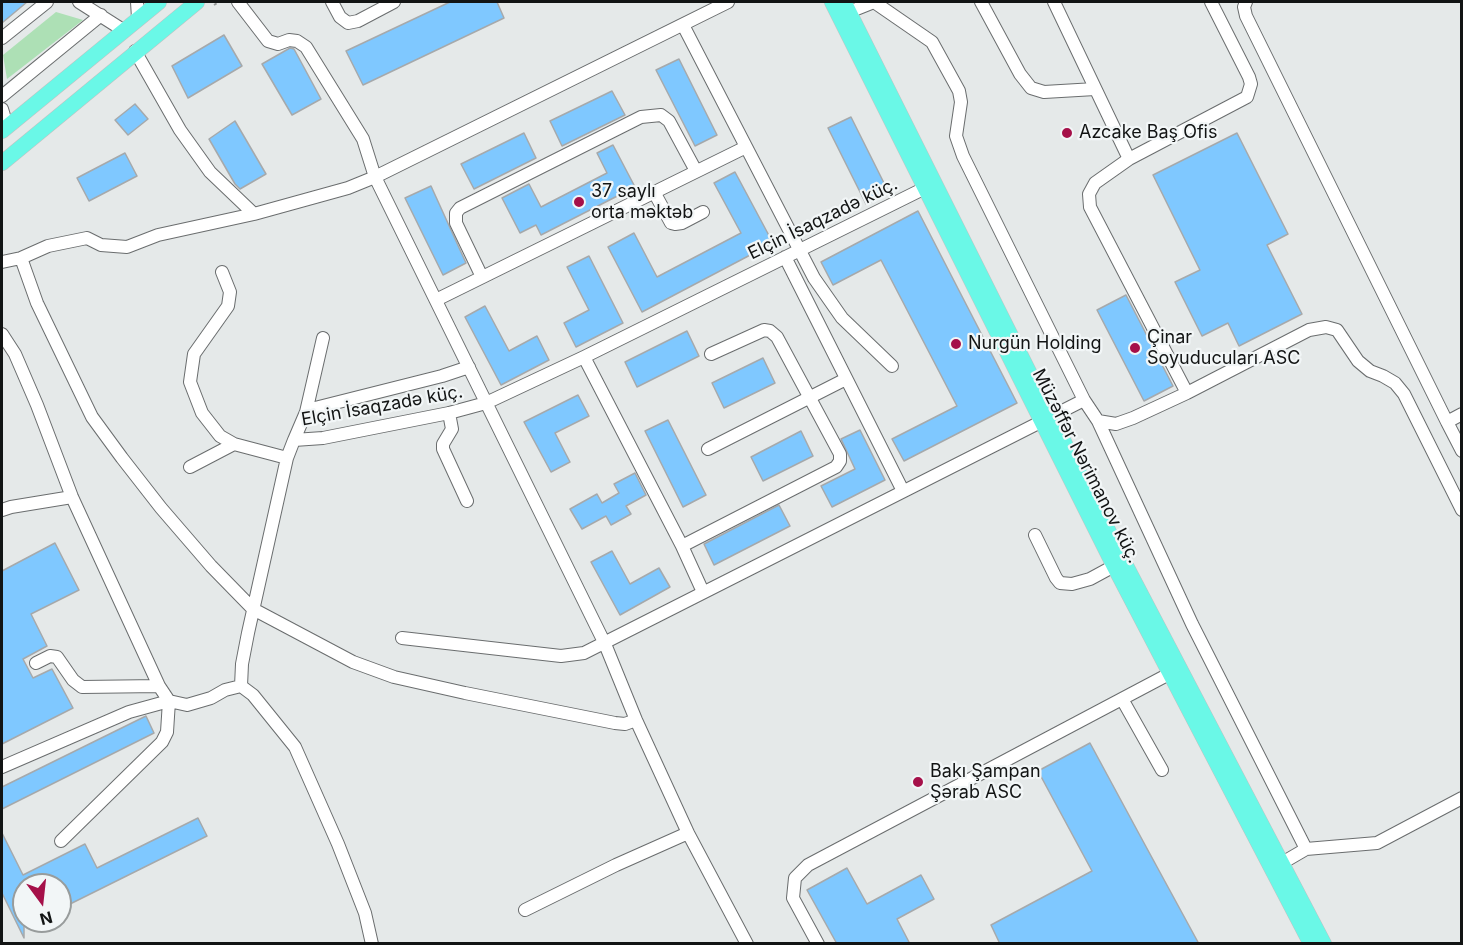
<!DOCTYPE html>
<html>
<head>
<meta charset="utf-8">
<style>
  body { margin:0 }
  #map { position:relative; width:1463px; height:945px; overflow:hidden; background:#e5e9e9; font-family:Inter,sans-serif }
  canvas { display:block }
  .frame { position:absolute; inset:0; border:3px solid #121414; pointer-events:none }
  .north { position:absolute; left:12px; top:873px; width:60px; height:60px; box-sizing:border-box; background:#f2f6f7; border:2px solid #989c9c; border-radius:50%; rotate:165deg; font-size:16px; font-weight:700; line-height:24px; text-align:center; color:#121414 }
  .north::after { content:''; display:block; margin:auto; width:21px; height:27px; background:#a51049; clip-path:polygon(50% 0,100% 100%,50% 72%,0 100%) }
</style>
</head>
<body>
<div id="map">
<canvas width="1463" height="945"></canvas>
<div class="frame"></div>
<div class="north">N</div>
</div>
<script>
const ctx = document.querySelector('canvas').getContext('2d');
ctx.lineJoin = 'round';
function fill(path, color) {
  ctx.fillStyle = color;
  ctx.fill(path, 'evenodd');
}
function shape(rows) {
  const path = new Path2D();
  for (const r of rows) {
    path.moveTo(r[0], r[1]);
    for (let i = 2; i < r.length; i += 2) path.lineTo(r[i], r[i + 1]);
  }
  return path;
}
function trace(path, color, width, dash) {
  ctx.strokeStyle = color;
  ctx.lineWidth = width;
  ctx.lineCap = dash ? 'butt' : 'round';
  ctx.setLineDash(dash || []);
  ctx.stroke(path);
}
function write(font, color, halo, rows, align = 'center') {
  ctx.font = font + ' Inter,sans-serif';
  ctx.lineWidth = 4.5;
  ctx.setLineDash([]);
  ctx.textBaseline = 'middle';
  ctx.strokeStyle = halo;
  ctx.fillStyle = color;
  for (const [text, x, y, turn = 0] of rows) {
    ctx.save();
    ctx.translate(x, y);
    ctx.rotate((+turn || 0) * Math.PI / 180);
    ctx.textAlign = isNaN(turn) ? turn : align;
    if (halo) ctx.strokeText(text, 0, 0);
    ctx.fillText(text, 0, 0);
    ctx.restore();
  }
}
const green = shape([
  [56,12,83,20,7,79,3,55]
]);
const building = shape([
  [2,2,27,2,2,23,2,2],
  [450,2,497,2,504,18,363,85,346,51,450,2],
  [224,35,242,66,188,98,172,66,224,35],
  [290,48,294,49,321,99,292,115,262,64,290,48],
  [679,59,717,135,695,146,656,70,679,59],
  [612,91,625,115,562,146,550,121,612,91],
  [135,104,148,119,128,135,115,120,135,104],
  [851,117,889,193,866,204,828,128,851,117],
  [235,121,266,174,240,189,235,184,209,139,235,121],
  [524,133,536,158,474,189,461,164,524,133],
  [1237,133,1288,234,1267,245,1302,314,1239,346,1228,323,1202,336,1175,282,1200,270,1153,175,1237,133],
  [613,145,635,187,541,235,536,225,520,233,502,198,529,184,541,207,607,173,597,153,613,145],
  [125,153,137,176,89,201,77,178,125,153],
  [735,172,773,243,642,312,608,247,634,233,657,277,741,233,714,183,735,172],
  [431,186,466,263,443,275,405,198,431,186],
  [918,211,1017,403,904,461,892,439,957,406,881,260,833,285,821,262,918,211],
  [589,256,623,323,576,347,564,323,589,310,567,267,589,256],
  [1126,295,1173,386,1144,401,1097,310,1126,295],
  [485,306,509,351,537,336,549,360,501,385,465,317,485,306],
  [687,331,699,356,637,387,625,362,687,331],
  [763,358,775,383,724,408,712,383,763,358],
  [578,395,589,416,555,433,570,462,551,472,524,422,578,395],
  [668,420,706,495,683,507,645,431,668,420],
  [860,430,885,480,832,507,821,486,855,469,841,439,860,430],
  [801,431,813,456,763,481,751,457,801,431],
  [635,473,646,495,626,506,631,514,611,525,606,516,582,529,570,509,597,494,602,503,619,493,614,484,635,473],
  [779,505,790,526,714,565,704,544,779,505],
  [55,543,79,590,31,614,47,646,23,659,33,678,52,669,73,708,2,744,2,571,55,543],
  [612,551,630,584,659,568,670,587,620,615,591,562,612,551],
  [146,716,154,733,2,809,2,787,146,716],
  [1090,743,1144,843,1199,944,1000,944,991,925,1092,871,1038,771,1090,743],
  [198,818,207,836,60,909,60,885,24,885,24,938,2,893,2,833,23,875,85,844,97,868,198,818],
  [847,868,867,904,921,875,934,899,897,919,910,944,837,944,807,890,847,868]
]);
const path = shape([
  [214,5,219,2]
]);
const minor = shape([
  [79,2,123,30],
  [137,2,138,18],
  [238,2,268,41,278,44,289,40,297,41,306,47,363,139,375,177,605,644,636,720,688,833,747,944],
  [332,2,340,17,348,23,358,21,394,2],
  [981,2,1020,74,1031,88,1044,92,1095,89],
  [1054,2,1129,159],
  [1246,2,1244,7,1246,16,1447,422],
  [849,12,874,2,932,42,959,91,961,102,956,136,963,156,1084,400],
  [683,25,814,278,842,318,892,366],
  [2,38,47,2],
  [135,51,180,130,210,172,254,214],
  [2,96,101,15],
  [2,109,7,126],
  [654,192,671,223,675,224,682,223,703,212],
  [785,257,903,491],
  [21,258,37,303,92,417,122,458,161,508,211,566,253,609,353,662,394,677,465,693,615,723,625,724,636,720],
  [2,262,21,258,48,246,87,238,101,245,127,247,158,235,254,214,348,188,375,177,728,2],
  [222,272,230,292,228,306,194,354,190,382,202,413,220,436,234,444,287,458],
  [482,277,456,223,456,213,460,208,641,117,661,115,669,121,696,171],
  [436,300,746,147],
  [2,334,15,354,37,405,72,497,159,686,169,701,187,705,211,698,225,690,241,686],
  [584,357,682,546,703,592],
  [1187,393,1090,207,1089,194,1095,183,1129,159,1247,97,1251,84,1249,77,1211,2],
  [306,412,323,338],
  [449,413,452,429,443,444,443,449,467,501],
  [1462,414,1447,422,1462,451],
  [1098,421,1116,424,1133,418,1187,393,1309,330,1326,327,1337,330,1358,361,1370,371,1383,376,1395,383,1404,394,1462,510],
  [294,440,306,412,311,409,442,376,469,367],
  [708,449,846,379],
  [190,467,234,444],
  [2,510,11,507,72,497],
  [1035,535,1056,578,1060,583,1072,584,1090,579,1114,566],
  [682,546,836,467,840,461,840,454,777,337,770,331,764,330,711,354],
  [402,638,561,656,584,653,1084,400,1098,421,1192,624,1306,849,1282,863],
  [36,663,50,656,57,657,73,680,82,687,159,686],
  [241,686,242,664,248,633,287,458,294,440,323,438,449,413,486,403,584,357,931,185],
  [241,686,253,695,295,747,338,844,365,913,372,944],
  [1122,699,1162,770],
  [2,767,129,712,169,701,167,732,162,742,61,841],
  [1306,849,1377,843,1462,798],
  [525,910,616,865,688,833],
  [818,944,793,898,795,878,808,865,1169,674]
]);
const major = shape([
  [832,2,1114,566,1311,944],
  [844,2,1123,560,1324,944],
  [2,131,159,2],
  [2,163,197,2]
]);
const markers = [
  [1067,133,6,"#a51049"],
  [579,202,6,"#a51049"],
  [956,344,6,"#a51049"],
  [1135,348,6,"#a51049"],
  [918,782,6,"#a51049"]
];
const poiNames = [
  ["Azcake Baş Ofis",1079,133],
  ["37 saylı",591,192],
  ["orta məktəb",591,213],
  ["Çinar",1147,338],
  ["Soyuducuları ASC",1147,359],
  ["Nurgün Holding",968,344],
  ["Bakı Şampan",930,772],
  ["Şərab ASC",930,793]
];
const streetNames = [
  ["Elçin İsaqzadə küç.",823,219,-26],
  ["Elçin İsaqzadə küç.",382,406,-10],
  ["Müzəffər Nərimanov küç.",1086,466,63]
];
fill(green, '#ade0b5');
fill(building, '#7fc8ff');
trace(building, '#a6a9ab', 1.5);
trace(minor, '#6a6d6e', 14);
trace(major, '#c1c2c2', 16);
trace(path, '#959898', 2, [3, 3]);
trace(minor, '#fff', 12);
trace(major, '#6af8e7', 15);
for (const [x, y, r, color] of markers) {
  const dot = new Path2D();
  dot.arc(x, y, r, 0, 2 * Math.PI);
  ctx.fillStyle = color;
  ctx.fill(dot);
  trace(dot, '#f2f6f7', 2);
}
write('18px', '#121414', '#f2f6f7', poiNames, 'left');
write('18px', '#121414', '#f2f6f7', streetNames);
</script>
</body>
</html>
